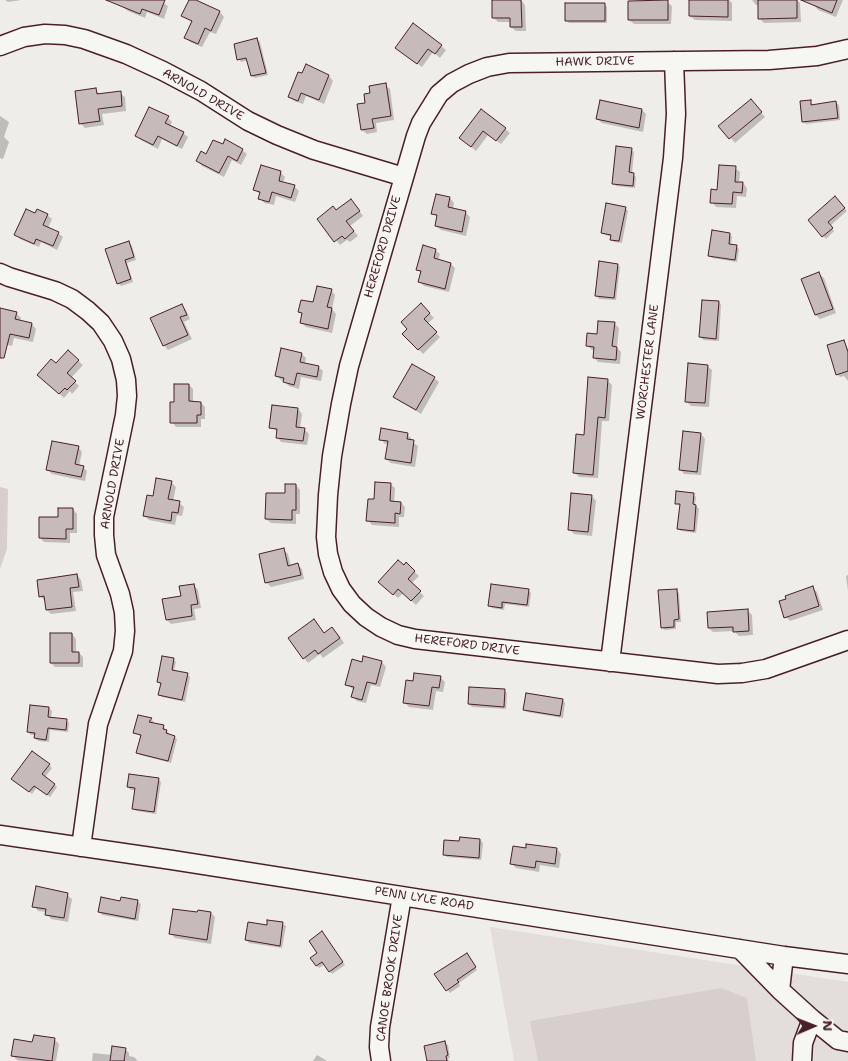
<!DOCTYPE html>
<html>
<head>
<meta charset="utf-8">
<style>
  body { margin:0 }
  #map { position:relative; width:848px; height:1061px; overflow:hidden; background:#efedea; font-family:"Shantell Sans",sans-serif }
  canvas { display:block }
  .north { position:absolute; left:788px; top:1001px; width:50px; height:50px; -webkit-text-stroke:4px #f6f6f2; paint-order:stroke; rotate:89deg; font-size:14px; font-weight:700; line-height:20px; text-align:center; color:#4a1f2b }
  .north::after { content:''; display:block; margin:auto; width:18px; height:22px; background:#4a1f2b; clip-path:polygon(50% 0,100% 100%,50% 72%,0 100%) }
</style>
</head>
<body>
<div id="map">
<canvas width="848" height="1061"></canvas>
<div class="north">N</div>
</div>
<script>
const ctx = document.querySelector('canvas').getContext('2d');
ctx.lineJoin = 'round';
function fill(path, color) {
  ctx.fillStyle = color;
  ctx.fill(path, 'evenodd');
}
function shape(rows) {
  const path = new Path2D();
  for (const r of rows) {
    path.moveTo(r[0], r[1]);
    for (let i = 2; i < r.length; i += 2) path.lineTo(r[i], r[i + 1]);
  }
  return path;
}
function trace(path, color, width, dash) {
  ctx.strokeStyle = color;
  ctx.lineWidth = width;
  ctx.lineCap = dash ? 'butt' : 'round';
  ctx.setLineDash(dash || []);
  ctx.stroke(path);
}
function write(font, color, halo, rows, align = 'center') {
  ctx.font = font + ' "Shantell Sans",sans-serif';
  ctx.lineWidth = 4;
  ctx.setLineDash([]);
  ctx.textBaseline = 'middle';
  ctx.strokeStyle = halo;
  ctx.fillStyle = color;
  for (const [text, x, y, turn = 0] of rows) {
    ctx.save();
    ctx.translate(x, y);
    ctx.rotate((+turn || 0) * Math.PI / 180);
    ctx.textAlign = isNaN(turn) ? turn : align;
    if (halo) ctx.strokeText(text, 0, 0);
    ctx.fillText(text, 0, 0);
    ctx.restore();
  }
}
const built = shape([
  [490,927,848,982,848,1061,514,1061]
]);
const green = shape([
  [0,487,8,489,7,549,0,569],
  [721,988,747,998,756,1061,538,1061,530,1021]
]);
const shadow = shape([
  [5,0,21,0,8,2],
  [126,0,159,0,168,6,164,19,147,12,145,18,128,11,123,7],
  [190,0,220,12,224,17,216,34,210,32,202,47,190,42,186,37,193,23,183,16],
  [493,0,521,0,525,5,526,31,516,31,511,27,511,22,498,22,494,18],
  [691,0,729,0,732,3,732,21,695,20,690,16],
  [752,0,797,0,800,3,801,22,764,23,759,18,759,5,756,5],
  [816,0,843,0,836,17,818,10,814,5],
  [667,2,672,6,671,24,634,24,629,20],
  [604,4,607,7,607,23,569,23,566,20],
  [257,39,260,42,268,75,255,78,252,76,248,60,241,62,239,59],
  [441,46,446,50,440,58,433,52,422,67,401,52],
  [306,65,329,76,333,81,324,104,306,96,303,104,294,101,289,96,302,75],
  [385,85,390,89,394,120,376,123,377,132,367,134,362,130,367,104,371,94],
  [95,90,100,94,120,93,125,97,126,111,102,114,104,125,85,128,80,123],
  [810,101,813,106,836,103,839,105,840,120,806,124,803,122],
  [755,105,765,117,735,143,720,126],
  [482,110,510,133,501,144,488,135,476,151,465,142],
  [642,110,646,114,643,132,602,123,597,119],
  [0,116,9,122,4,137,9,142,3,159,0,158],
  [168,118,172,122,170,126,183,133,188,137,182,149,162,139,158,149,141,140,137,136],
  [223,146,242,150,247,154,241,165,232,160,224,177,202,166,198,161],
  [631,149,634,152,632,174,636,177,635,188,616,186,613,183],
  [735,168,740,172,739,183,743,183,747,188,746,197,737,196,736,208,716,207,712,202],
  [281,173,285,177,283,183,294,186,299,191,295,202,276,196,274,205,264,203,260,198,261,195,255,190],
  [450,198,454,203,453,210,465,212,470,217,466,236,441,230,436,226,438,218,433,213],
  [835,198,847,211,830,226,834,231,826,239,810,220],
  [355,205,363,216,350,226,358,236,350,242,347,240,340,245,319,219],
  [625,208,628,211,622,243,614,242,611,239,612,237,605,235,602,232],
  [36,214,47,215,52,219,48,228,58,233,63,237,57,250,41,242,39,247,20,239,16,235],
  [730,234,732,237,731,246,736,246,739,249,737,262,712,258,710,256],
  [129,243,132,246,136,260,127,263,133,282,121,286,118,283],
  [435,250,440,254,438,261,451,264,455,268,449,292,424,286,420,282,422,274,418,270],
  [617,265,620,267,616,300,599,299,597,296],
  [819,274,824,278,836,313,820,319,816,315],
  [331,290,335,295,332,309,336,314,332,333,306,327,301,322,303,315,299,311,314,304],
  [719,302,721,305,719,341,703,340,701,337],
  [421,304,434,318,427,324,440,337,423,354,403,334,409,329],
  [182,305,186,310,190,319,184,322,192,339,168,350,164,345],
  [0,310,16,313,21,318,20,322,32,324,36,329,33,342,14,338,12,346,0,343],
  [614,323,619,328,617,348,621,352,620,364,598,362,594,357,595,350,592,350,587,345],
  [844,341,848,349,848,381,844,376,840,377,837,374],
  [68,352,83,365,71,378,79,386,72,394,70,391,64,398,43,379],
  [302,354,306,358,305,364,318,367,323,371,321,381,301,377,299,389,289,386,284,381,281,380,276,375],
  [707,366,712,370,709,407,691,406,686,401],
  [434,378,439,382,421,414,399,401,395,397],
  [607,380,612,385,609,421,602,421,598,478,579,477,575,473,585,436],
  [189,385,193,389,193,403,201,403,205,407,205,419,201,419,201,427,176,427,172,422,175,403],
  [298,409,302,414,300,429,304,429,309,434,307,445,281,442,277,437,278,432,271,427],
  [407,434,411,438,411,441,418,446,415,467,391,463,386,459,388,444,385,444,381,439],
  [701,434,705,439,701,475,684,474,680,469],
  [78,447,82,452,79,466,83,467,87,471,85,481,52,474,48,470],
  [171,482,176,487,173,501,179,503,184,507,182,516,177,515,175,525,149,520,144,515,154,497],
  [390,484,395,488,394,503,401,503,405,507,404,517,399,517,399,527,372,525,368,520,375,501],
  [296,485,300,490,300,514,296,514,296,524,271,523,266,519,286,494],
  [693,494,696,497,695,505,699,509,696,533,681,531,678,529,681,506,676,503],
  [592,496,596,501,592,536,574,534,570,530],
  [73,509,77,514,77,533,70,533,70,543,44,542,40,538,60,519],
  [284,550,288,554,291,566,298,565,302,569,304,579,271,587,267,583,260,555],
  [406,564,419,576,411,584,424,596,416,605,403,593,398,598,380,582],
  [77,575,81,580,83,591,73,592,76,611,51,614,47,610,45,601,40,596],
  [848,575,848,591,846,576],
  [194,585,198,590,201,608,194,609,196,620,171,624,167,620,182,597],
  [812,588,817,592,823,610,790,621,786,617],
  [676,590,679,593,681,622,676,622,676,629,665,630,662,627],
  [529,591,531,593,529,607,505,604,504,610,492,608,489,605],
  [748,611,752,615,753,635,739,636,734,631,713,632,709,628],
  [318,625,325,634,337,633,344,643,323,658,320,654,308,663,289,638],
  [72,634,76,639,76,653,79,653,83,657,83,667,55,667,51,663],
  [173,659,176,662,174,671,187,674,190,677,185,702,162,697,160,695,162,685,158,682],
  [382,662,386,667,380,687,371,685,366,703,357,701,352,696,354,690,346,684,363,663],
  [440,677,445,682,443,692,436,691,433,710,409,707,404,702,414,682],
  [504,690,507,693,506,709,472,707,469,704],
  [563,700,565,703,563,718,527,712,524,710],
  [31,706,49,708,52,711,51,718,66,720,69,723,68,732,50,730,49,742,38,741,35,738,36,735,31,735,28,732],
  [139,716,151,719,154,722,152,724,164,727,169,734,177,739,171,763,140,755,138,752,142,737,135,733],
  [49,765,52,768,45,777,57,787,50,797,37,787,32,794,15,781],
  [158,779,161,782,156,814,136,811,133,808,136,790,131,790,128,787],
  [480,840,483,843,481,860,447,857,444,854,460,842],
  [557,849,561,854,559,868,540,865,539,872,516,868,512,864],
  [67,895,72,899,68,922,51,919,47,914,47,912,38,911,34,906],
  [122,899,138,902,141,904,138,921,102,915,100,912,121,902],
  [211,913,215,917,211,944,175,938,171,934,197,914],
  [283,924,286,926,282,948,249,943,247,940,268,927],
  [324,936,345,965,332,974,325,964,319,968,317,966],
  [469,957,477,970,459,983,460,986,450,993,436,974],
  [35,1036,55,1040,59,1044,56,1061,22,1061,17,1060,13,1056,33,1043],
  [445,1043,448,1045,450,1058,448,1058,449,1061,430,1061],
  [125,1049,129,1053,129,1056,134,1057,138,1061,92,1061,93,1053,112,1055],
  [317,1055,327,1061,313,1061]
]);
const building = shape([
  [106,0,165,0,159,15,142,9,140,14,106,0],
  [189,0,196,0,220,11,211,31,205,28,198,44,184,38,192,21,181,16,189,0],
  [492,0,521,0,522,27,510,27,510,18,492,18,492,0],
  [668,0,668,20,628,20,628,1,668,0],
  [689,0,728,0,728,17,689,16,689,0],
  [758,0,797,0,797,18,758,19,758,0],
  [801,0,837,0,832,13,801,0],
  [565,3,605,3,605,21,565,21,565,3],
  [413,23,442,45,435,54,428,49,417,64,395,48,413,23],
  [257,38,266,73,251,76,246,58,237,60,234,44,257,38],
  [306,64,329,75,319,100,301,93,298,101,288,97,298,72,302,73,306,64],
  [386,83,391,116,372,119,374,128,361,130,357,104,365,103,364,94,370,93,369,86,386,83],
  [96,88,97,94,121,91,122,106,98,109,100,121,79,124,75,91,96,88],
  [751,99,762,112,729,139,718,126,751,99],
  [600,100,642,109,639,128,596,119,600,100],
  [811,100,811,105,836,101,838,118,802,122,800,101,811,100],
  [149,107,169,116,165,123,184,132,177,146,158,136,153,145,135,136,149,107],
  [481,109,506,128,496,141,483,131,471,147,459,138,481,109],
  [225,139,243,149,237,161,228,156,219,173,196,161,201,151,206,154,213,140,223,144,225,139],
  [616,146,632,148,629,172,634,173,633,186,612,184,616,146],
  [261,165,281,171,279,181,295,185,291,198,272,192,269,202,258,199,260,192,253,190,261,165],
  [719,165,736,166,735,182,743,182,742,193,733,192,732,204,710,203,711,189,717,190,719,165],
  [436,194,450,197,448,207,466,211,462,232,435,226,437,215,431,214,436,194],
  [835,196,845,208,828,222,833,228,822,237,808,220,835,196],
  [351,199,360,211,346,221,354,231,345,239,342,236,334,242,317,219,333,206,336,210,351,199],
  [606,203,626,207,619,241,610,240,611,235,601,233,606,203],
  [26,209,35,213,37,209,48,214,43,225,59,232,53,246,36,239,34,244,14,235,26,209],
  [712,230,730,233,729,244,737,245,735,260,708,256,712,230],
  [129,241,134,257,125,260,131,279,117,284,105,249,129,241],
  [423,245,436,249,434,258,451,263,445,289,418,282,421,271,416,270,423,245],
  [599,261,618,264,614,298,595,296,599,261],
  [819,272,833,309,815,315,801,279,819,272],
  [317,286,332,289,327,307,332,308,328,329,300,323,302,313,298,312,301,300,313,302,317,286],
  [702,300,719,301,716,339,699,337,702,300],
  [421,303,430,313,424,319,437,332,418,350,402,334,407,329,401,322,421,303],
  [182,304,187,315,180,317,188,335,163,346,150,318,182,304],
  [0,308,17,312,15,319,32,323,29,338,10,334,4,358,0,358,0,308],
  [598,321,615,322,612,346,617,347,616,360,593,358,594,347,586,346,587,333,597,334,598,321],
  [844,340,848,352,848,371,836,375,827,345,844,340],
  [281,348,302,353,300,362,319,366,317,377,297,373,294,385,283,382,284,378,275,376,281,348],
  [68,350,79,360,67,373,76,381,67,390,65,388,59,394,37,375,51,359,56,363,68,350],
  [688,363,708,365,705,403,685,402,688,363],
  [412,364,435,377,416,410,393,397,412,364],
  [588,377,608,379,605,418,598,417,593,475,573,473,576,434,584,435,588,377],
  [174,384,189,384,189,401,201,402,201,415,197,415,197,423,170,423,170,402,174,402,174,384],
  [272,405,298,408,296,427,305,428,303,441,276,438,277,429,269,428,272,405],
  [381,428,408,433,407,439,414,440,411,463,385,459,388,441,379,440,381,428],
  [683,431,701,433,697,472,679,470,683,431],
  [52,441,79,446,75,464,84,466,81,477,46,470,52,441],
  [156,478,172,481,168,499,180,501,178,513,172,512,171,521,143,516,147,495,153,496,156,478],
  [375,482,391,483,390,501,401,502,400,514,395,513,395,523,366,521,368,499,374,499,375,482],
  [285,484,296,484,296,510,292,510,292,520,265,519,266,493,285,493,285,484],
  [676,491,694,493,693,504,696,505,694,531,677,529,680,504,675,504,676,491],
  [571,493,592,495,588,532,568,530,571,493],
  [58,508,73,508,73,529,66,529,66,539,39,538,39,517,58,517,58,508],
  [284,548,288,566,298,563,301,575,265,583,259,554,284,548],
  [398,560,404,565,406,562,415,571,408,579,421,591,411,601,398,589,393,595,378,582,398,560],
  [77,574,79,587,70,588,72,607,46,610,44,596,39,597,37,580,77,574],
  [194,584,198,604,191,605,192,616,166,620,162,599,181,596,179,586,194,584],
  [491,584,529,589,527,605,502,602,502,608,488,606,491,584],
  [813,586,819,606,784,618,779,601,786,599,785,596,813,586],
  [677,589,679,619,674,620,674,627,661,628,658,590,677,589],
  [748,609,749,631,733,632,733,627,708,628,707,612,748,609],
  [314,619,324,633,332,627,340,638,318,654,315,650,303,659,288,638,314,619],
  [50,633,72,633,72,652,79,652,79,663,50,663,50,633],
  [162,656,174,658,172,670,188,673,182,700,158,695,161,683,157,682,162,656],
  [363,656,382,661,376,684,367,682,362,700,351,697,354,687,345,685,352,659,362,662,363,656],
  [414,673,441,676,439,688,432,687,429,706,403,703,406,680,413,681,414,673],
  [469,687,505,689,504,707,468,704,469,687],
  [526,693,563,699,560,716,523,710,526,693],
  [30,705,49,707,48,717,67,719,66,730,48,728,46,740,34,738,35,733,27,732,30,705],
  [138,715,152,718,149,722,164,725,163,729,167,730,166,733,175,736,168,761,136,753,141,735,133,733,138,715],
  [32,751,50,764,42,774,55,784,47,795,34,786,29,792,11,779,32,751],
  [129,774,159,778,154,812,132,809,135,788,127,787,129,774],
  [460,837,480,839,479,858,443,855,444,840,459,841,460,837],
  [526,844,557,848,555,864,536,861,535,868,510,864,513,846,526,848,526,844],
  [36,886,68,893,64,918,45,915,46,909,32,907,36,886],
  [101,897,120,901,121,897,138,900,135,919,98,912,101,897],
  [173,909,197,912,198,910,211,912,207,940,169,934,173,909],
  [267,920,283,922,280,946,245,940,248,922,267,925,267,920],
  [322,931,343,962,329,972,322,962,316,966,310,958,317,953,309,941,322,931],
  [467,953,476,967,457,980,459,982,446,991,434,974,467,953],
  [34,1035,55,1038,52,1061,11,1056,14,1039,32,1042,34,1035],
  [445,1041,448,1055,446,1056,447,1061,427,1061,424,1046,445,1041],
  [112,1046,126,1048,124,1061,110,1061,112,1046]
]);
const minor = shape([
  [0,46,24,37,45,34,65,35,84,39,126,54,163,71,201,91,248,121,277,135,314,150,404,177],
  [848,49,817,56,769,60,509,63,487,67,469,74,452,83,439,94,421,123,416,136,349,366,341,404,332,456,328,495,326,537,328,554,333,572,341,589,352,604,366,617,381,627,398,635,415,639,718,674,742,673,766,669,848,640],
  [0,273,9,277,55,291,72,299,88,311,101,323,113,341,121,359,126,380,127,396,125,415,104,517,104,535,106,555,120,594,124,612,125,631,123,651,98,724,81,847],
  [610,662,673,158,676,114,674,61],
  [0,835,172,860,784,956,848,964],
  [740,949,780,990,812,1019,838,1040,848,1042],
  [780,990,784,956],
  [381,1061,379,1047,380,1027,402,896],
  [802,1061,803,1043,812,1019]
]);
const streetNames = [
  ["HAWK DRIVE",595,62,-1],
  ["ARNOLD DRIVE",203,95,30],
  ["HEREFORD DRIVE",383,247,-74],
  ["WORCHESTER LANE",648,362,-83],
  ["ARNOLD DRIVE",113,484,-80],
  ["HEREFORD DRIVE",467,645,7],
  ["PENN LYLE ROAD",424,899,9],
  ["CANOE BROOK DRIVE",390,978,-82]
];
fill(built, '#e3dedc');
fill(green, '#d7cfce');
fill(shadow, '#0003');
fill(building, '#c6babb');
trace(building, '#4a1f2b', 1);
trace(minor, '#4a1f2b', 21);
trace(minor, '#f6f6f2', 18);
write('12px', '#4a1f2b', '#f6f6f2', streetNames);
</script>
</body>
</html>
